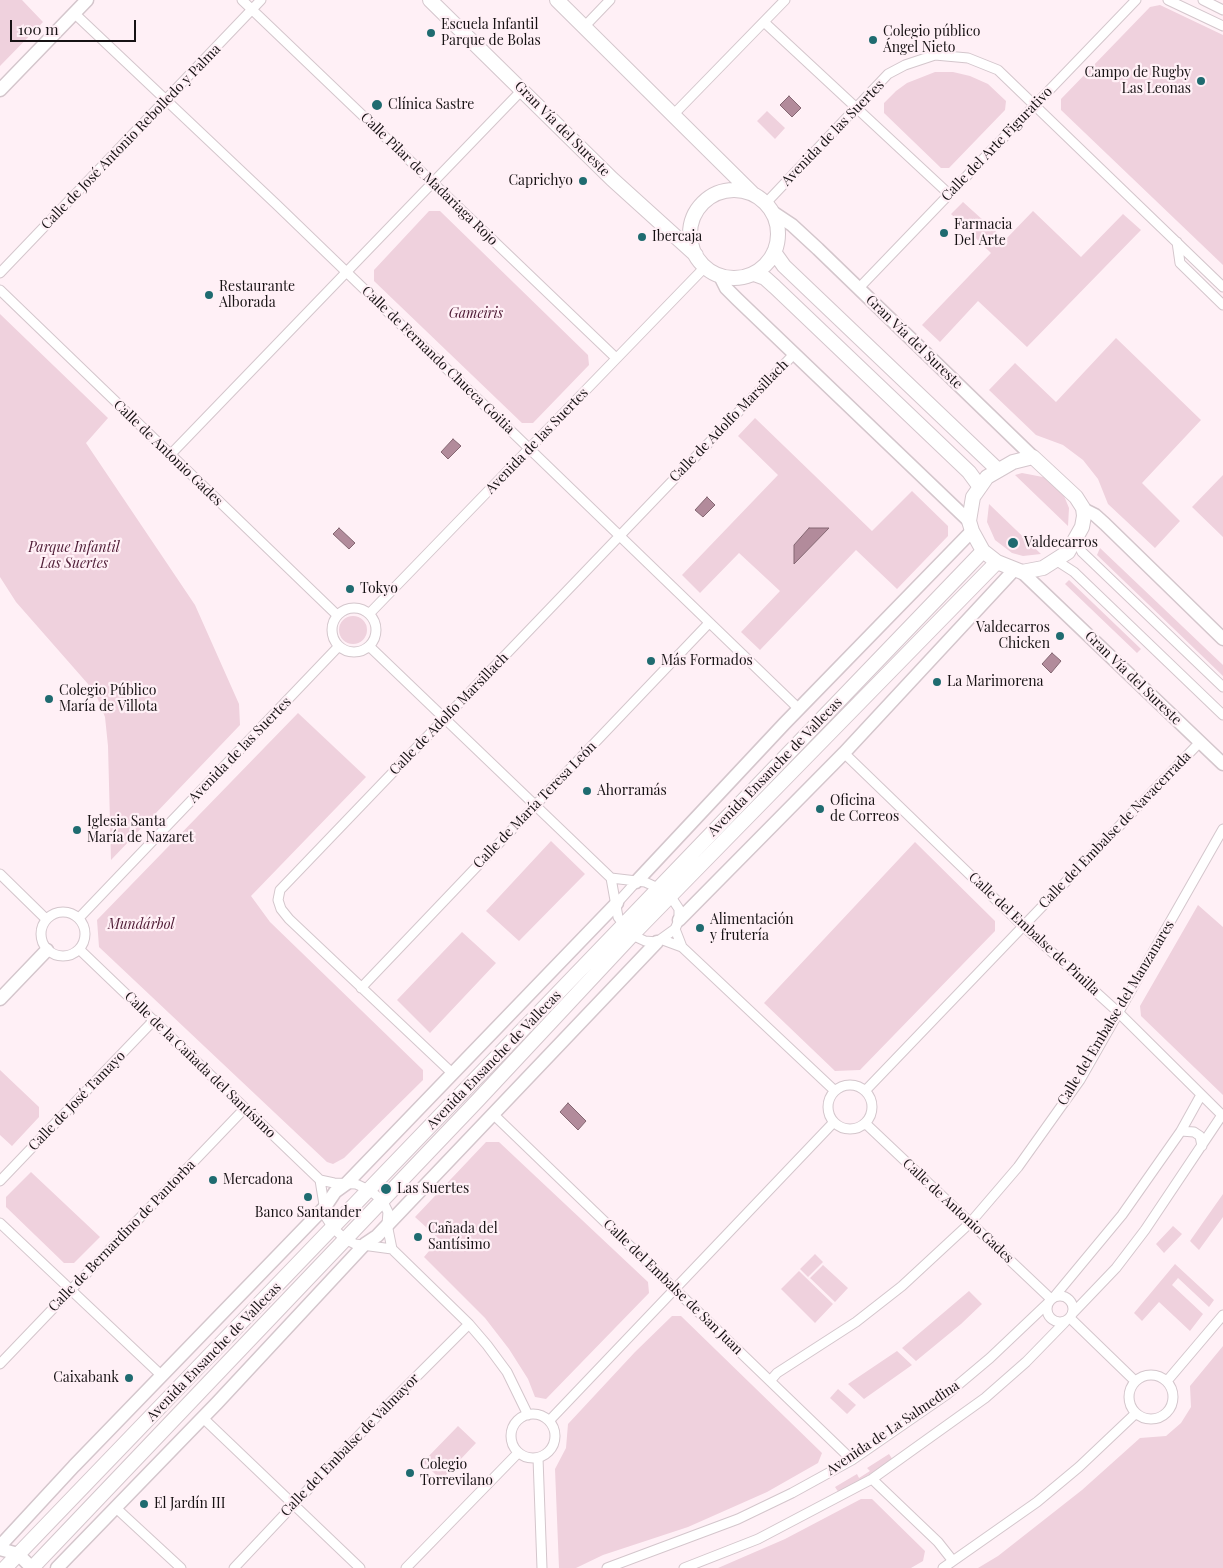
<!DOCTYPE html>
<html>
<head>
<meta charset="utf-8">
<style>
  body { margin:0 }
  #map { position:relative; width:1223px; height:1568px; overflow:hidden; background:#fff0f6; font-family:"Playfair Display",serif }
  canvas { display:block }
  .scale { position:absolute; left:10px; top:20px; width:126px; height:22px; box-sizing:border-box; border:2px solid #171214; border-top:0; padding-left:6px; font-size:15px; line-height:18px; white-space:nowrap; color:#171214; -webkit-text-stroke:4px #fff0f6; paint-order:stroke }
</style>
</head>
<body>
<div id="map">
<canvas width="1223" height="1568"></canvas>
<div class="scale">100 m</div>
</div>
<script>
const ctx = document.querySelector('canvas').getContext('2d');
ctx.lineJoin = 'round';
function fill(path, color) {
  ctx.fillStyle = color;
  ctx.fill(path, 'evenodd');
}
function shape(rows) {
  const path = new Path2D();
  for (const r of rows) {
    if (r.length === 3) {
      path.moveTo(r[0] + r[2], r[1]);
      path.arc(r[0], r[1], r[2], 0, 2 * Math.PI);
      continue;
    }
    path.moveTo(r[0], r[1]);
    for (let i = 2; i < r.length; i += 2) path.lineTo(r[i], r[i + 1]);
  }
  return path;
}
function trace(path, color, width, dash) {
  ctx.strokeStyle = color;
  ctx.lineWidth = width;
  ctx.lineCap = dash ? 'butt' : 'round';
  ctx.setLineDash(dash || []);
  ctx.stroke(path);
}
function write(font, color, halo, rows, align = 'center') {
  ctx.font = font + ' "Playfair Display",serif';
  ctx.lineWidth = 4.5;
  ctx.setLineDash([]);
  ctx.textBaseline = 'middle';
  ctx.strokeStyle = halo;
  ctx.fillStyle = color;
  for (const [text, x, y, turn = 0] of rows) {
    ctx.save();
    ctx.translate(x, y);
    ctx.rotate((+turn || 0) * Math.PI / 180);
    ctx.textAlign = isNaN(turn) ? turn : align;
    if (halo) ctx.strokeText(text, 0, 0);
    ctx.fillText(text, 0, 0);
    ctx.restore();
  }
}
const green = shape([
  [0,0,22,0,43,22,0,66],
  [1160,5,1223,35,1223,265,1061,110,1061,99,1150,7],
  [935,72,953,72,970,76,988,84,1006,101,1005,110,949,168,941,168,884,113,884,103,896,91,907,83],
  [767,111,785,128,775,139,757,121],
  [963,202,1005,240,1033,211,1081,257,1123,214,1141,230,1027,347,978,301,940,342,922,325,991,253,951,214],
  [429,211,440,211,588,355,589,365,533,423,522,423,374,281,374,270],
  [0,314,108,418,86,443,195,605,239,704,240,725,111,860,108,746,105,717,95,692,16,602,0,577],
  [1116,338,1201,420,1142,483,1180,521,1155,548,1108,504,1098,479,1083,460,1063,445,1036,435,989,390,1015,363,1056,402],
  [755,418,872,531,912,491,948,526,948,536,897,589,856,550,760,650,741,632,780,591,739,553,700,593,682,575,778,475,738,436],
  [1022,473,1048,478,1062,491,1069,508,1068,526,1015,475],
  [1223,475,1223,537,1192,507],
  [989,504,1041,554,1023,556,1012,553,995,540,987,522],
  [1100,548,1223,665,1223,676,1097,555],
  [1069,580,1141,649,1137,653,1065,584],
  [353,630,14],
  [298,713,366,777,251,896,270,922,423,1070,423,1080,344,1158,333,1164,327,1162,99,947,97,920],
  [551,841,585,874,519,941,486,911],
  [915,842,995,921,995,931,860,1070,835,1071,764,1003],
  [1198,905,1223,927,1223,1095,1141,1016,1140,1006],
  [462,932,496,963,430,1033,397,1000],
  [0,1070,39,1107,39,1117,12,1146,0,1135],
  [486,1142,499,1142,648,1282,649,1293,546,1399,535,1397,528,1379,509,1349,485,1318,424,1257,439,1239,415,1217],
  [31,1172,100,1237,74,1263,64,1263,6,1207,6,1197],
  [1223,1194,1223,1217,1199,1250,1190,1241],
  [1173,1226,1182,1234,1164,1253,1156,1244],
  [815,1254,823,1262,808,1277,800,1269],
  [1175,1264,1214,1300,1209,1307,1178,1278,1172,1285,1203,1314,1190,1331,1159,1302,1142,1321,1134,1313],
  [823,1265,848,1288,835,1302,810,1278],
  [799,1271,833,1304,815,1323,781,1289],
  [969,1291,982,1304,961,1324,916,1361,902,1348],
  [672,1316,681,1316,822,1453,818,1463,767,1492,688,1527,603,1555,576,1568,559,1568,555,1469,566,1448,568,1424,635,1352],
  [1223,1346,1223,1568,978,1568,998,1556,1082,1490,1140,1438,1166,1436,1181,1423,1191,1407,1190,1386],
  [897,1351,912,1365,864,1399,848,1384],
  [838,1389,856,1405,847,1414,830,1398],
  [458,1426,476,1443,441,1480,423,1462],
  [889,1454,893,1460,839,1493,835,1487,857,1474,859,1478,870,1471,867,1468],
  [861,1499,872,1499,925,1551,923,1561,911,1568,718,1568,785,1539]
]);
const water = shape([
  [789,96,801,108,792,117,780,105,789,96],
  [453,439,461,446,448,459,441,452,453,439],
  [707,497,715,505,703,517,695,510,707,497],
  [339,528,355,543,349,549,333,534,339,528],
  [809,528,829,528,794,564,794,545,809,528],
  [1052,653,1061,661,1051,673,1042,664,1052,653],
  [568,1103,586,1121,578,1130,560,1112,568,1103]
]);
const street = shape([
  [242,0,616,358],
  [1168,0,1223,26],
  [1203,0,1223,10],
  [74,13,277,205,799,709],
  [764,22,949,194],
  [585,26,610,0],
  [674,114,785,0],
  [766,203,888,74,905,65,935,55,968,58,998,70,1223,287],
  [1177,242,1180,263,1223,305],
  [0,273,261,0],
  [859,288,1136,0],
  [0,290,337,615],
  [170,455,522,90],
  [1076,540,1082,552,1223,687],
  [1057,561,1074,572,1223,715],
  [354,630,22],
  [369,614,705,267],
  [369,646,611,878,618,917,632,935,645,941,657,942,675,929,679,920,679,909,671,897,658,888,645,882,611,878],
  [844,753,1023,926,1119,1013,1223,1116],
  [0,874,46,919],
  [617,903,636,882],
  [63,934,22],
  [79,918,338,647],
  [663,940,682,947,675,929],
  [682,947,835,1091],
  [79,949,320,1180],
  [361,988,709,623],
  [451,1072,289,919,281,909,278,900,280,890,795,353],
  [850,1107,22],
  [865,1091,1200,742],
  [494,1115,852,1460],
  [865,1123,1051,1299],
  [1181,1131,1194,1132,1200,1136,1202,1146],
  [0,1181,154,1020],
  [0,1223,161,1375],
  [392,1249,355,1244,345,1239,333,1228,326,1217,320,1180,334,1183,356,1184,369,1190,382,1200,388,1212,387,1224,392,1249,469,1324,487,1345,507,1372,528,1415],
  [1060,1309,13],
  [1054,1297,1122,1215,1181,1131,1201,1095],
  [1072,1314,1116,1268,1145,1230,1222,1115],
  [1070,1318,1135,1381],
  [0,1364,245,1108],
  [1151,1397,22],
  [770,1381,777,1373,856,1322,902,1286,970,1223,1018,1167,1080,1080,1223,829],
  [1167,1381,1223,1315],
  [533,1436,22],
  [203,1418,360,1568],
  [549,1421,833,1123],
  [538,1458,542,1568],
  [872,1479,938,1542,953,1561],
  [116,1508,181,1568],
  [234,1568,380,1413,469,1324],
  [406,1568,518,1453],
  [607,1568,738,1519,792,1493,852,1460,946,1395,990,1358,1048,1303],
  [684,1568,758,1539,872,1479,985,1398,1026,1362,1065,1322],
  [943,1568,1037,1502,1079,1467,1136,1413]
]);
const secondary = shape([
  [0,90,87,0],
  [771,211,792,225,818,249,1033,457],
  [720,276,726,288,737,299,969,521],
  [1083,509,1095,515,1105,524,1223,639],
  [1022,572,1223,764],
  [636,882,784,724,972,531],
  [679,920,844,753,1014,570],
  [0,999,47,950],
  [0,1546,74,1466,325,1207,335,1192,346,1184,617,903],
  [0,1549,18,1554,32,1568],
  [57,1568,217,1403,365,1244,377,1236,657,942]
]);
const primary = shape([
  [430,0,612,179,696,255],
  [557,0,753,194],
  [734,234,44],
  [774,252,784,266,997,469],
  [754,274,765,278,775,287,969,472,980,487],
  [1033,457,1076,497,1083,508,1084,516,1082,527,1068,552,1043,568,1022,572,997,562,983,551,972,531,969,521,973,497,987,477,1013,462,1033,457],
  [5,1568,983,551],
  [32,1568,478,1100,632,935,997,562]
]);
const markers = [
  [431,33,5,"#1f6b70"],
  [873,40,5,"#1f6b70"],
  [1201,81,5,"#1f6b70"],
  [377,105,6,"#1f6b70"],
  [583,181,5,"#1f6b70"],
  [944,233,5,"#1f6b70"],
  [642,237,5,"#1f6b70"],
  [209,295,5,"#1f6b70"],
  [1013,543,6,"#1f6b70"],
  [350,589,5,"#1f6b70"],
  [1060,636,5,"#1f6b70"],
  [651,661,5,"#1f6b70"],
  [937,682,5,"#1f6b70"],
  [49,699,5,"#1f6b70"],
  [587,791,5,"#1f6b70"],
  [820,809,5,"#1f6b70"],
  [77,830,5,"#1f6b70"],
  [700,928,5,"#1f6b70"],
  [213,1180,5,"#1f6b70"],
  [386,1189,6,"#1f6b70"],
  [308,1197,5,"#1f6b70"],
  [418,1237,5,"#1f6b70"],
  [129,1378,5,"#1f6b70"],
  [410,1473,5,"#1f6b70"],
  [144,1504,5,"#1f6b70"]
];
const poiNames = [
  ["Escuela Infantil",441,25],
  ["Parque de Bolas",441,41],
  ["Colegio público",883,32],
  ["Ángel Nieto",883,48],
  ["Campo de Rugby",1191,73,"right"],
  ["Las Leonas",1191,89,"right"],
  ["Clínica Sastre",388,105],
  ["Caprichyo",573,181,"right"],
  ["Farmacia",954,225],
  ["Del Arte",954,241],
  ["Ibercaja",652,237],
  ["Restaurante",219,287],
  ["Alborada",219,303],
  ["Valdecarros",1024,543],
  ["Tokyo",360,589],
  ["Valdecarros",1050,628,"right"],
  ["Chicken",1050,644,"right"],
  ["Más Formados",661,661],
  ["La Marimorena",947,682],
  ["Colegio Público",59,691],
  ["María de Villota",59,707],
  ["Ahorramás",597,791],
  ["Oficina",830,801],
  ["de Correos",830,817],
  ["Iglesia Santa",87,822],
  ["María de Nazaret",87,838],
  ["Alimentación",710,920],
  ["y frutería",710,936],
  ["Mercadona",223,1180],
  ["Las Suertes",397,1189],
  ["Banco Santander",308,1213,"center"],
  ["Cañada del",428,1229],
  ["Santísimo",428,1245],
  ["Caixabank",119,1378,"right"],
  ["Colegio",420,1465],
  ["Torrevilano",420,1481],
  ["El Jardín III",154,1504]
];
const streetNames = [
  ["Gran Vía del Sureste",562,129,45],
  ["Avenida de las Suertes",833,133,-46],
  ["Calle de José Antonio Rebolledo y Palma",131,137,-46],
  ["Calle del Arte Figurativo",997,144,-46],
  ["Calle Pilar de Madariaga Rojo",429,179,44],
  ["Gran Vía del Sureste",914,342,44],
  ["Calle de Fernando Chueca Goitia",438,360,44],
  ["Calle de Adolfo Marsillach",729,421,-46],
  ["Avenida de las Suertes",537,441,-46],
  ["Calle de Antonio Gades",168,453,44],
  ["Gran Vía del Sureste",1133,678,44],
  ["Calle de Adolfo Marsillach",449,714,-46],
  ["Avenida de las Suertes",240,750,-46],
  ["Avenida Ensanche de Vallecas",775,767,-46],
  ["Calle de María Teresa León",535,805,-46],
  ["Calle del Embalse de Navacerrada",1115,830,-46],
  ["Calle del Embalse de Pinilla",1034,934,43],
  ["Calle del Embalse del Manzanares",1116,1013,-59],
  ["Avenida Ensanche de Vallecas",494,1060,-46],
  ["Calle de la Cañada del Santísimo",200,1065,44],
  ["Calle de José Tamayo",77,1101,-46],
  ["Calle de Antonio Gades",958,1211,43],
  ["Calle de Bernardino de Pantorba",122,1236,-46],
  ["Calle del Embalse de San Juan",673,1287,44],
  ["Avenida Ensanche de Vallecas",214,1352,-46],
  ["Avenida de La Salmedina",893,1428,-34],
  ["Calle del Embalse de Valmayor",350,1445,-46]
];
const parkNames = [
  ["Gameiris",476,314],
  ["Parque Infantil",74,548],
  ["Las Suertes",74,564],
  ["Mundárbol",141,925]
];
fill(green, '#efd1dd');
fill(water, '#b28b9b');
trace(water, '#846772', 1);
trace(street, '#d4c6cc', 11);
trace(secondary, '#d4c6cc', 15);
trace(primary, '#d4c6cc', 16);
trace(street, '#fff', 9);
trace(secondary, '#fff', 12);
trace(primary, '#fff', 14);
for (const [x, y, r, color] of markers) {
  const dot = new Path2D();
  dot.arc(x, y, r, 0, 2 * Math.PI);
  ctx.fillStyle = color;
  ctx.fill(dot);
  trace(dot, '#fff0f6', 2);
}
write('14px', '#171214', '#fff0f6', poiNames, 'left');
write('14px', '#171214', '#fff0f6', streetNames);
write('italic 14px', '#4d1a34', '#fff0f6', parkNames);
</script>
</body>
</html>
